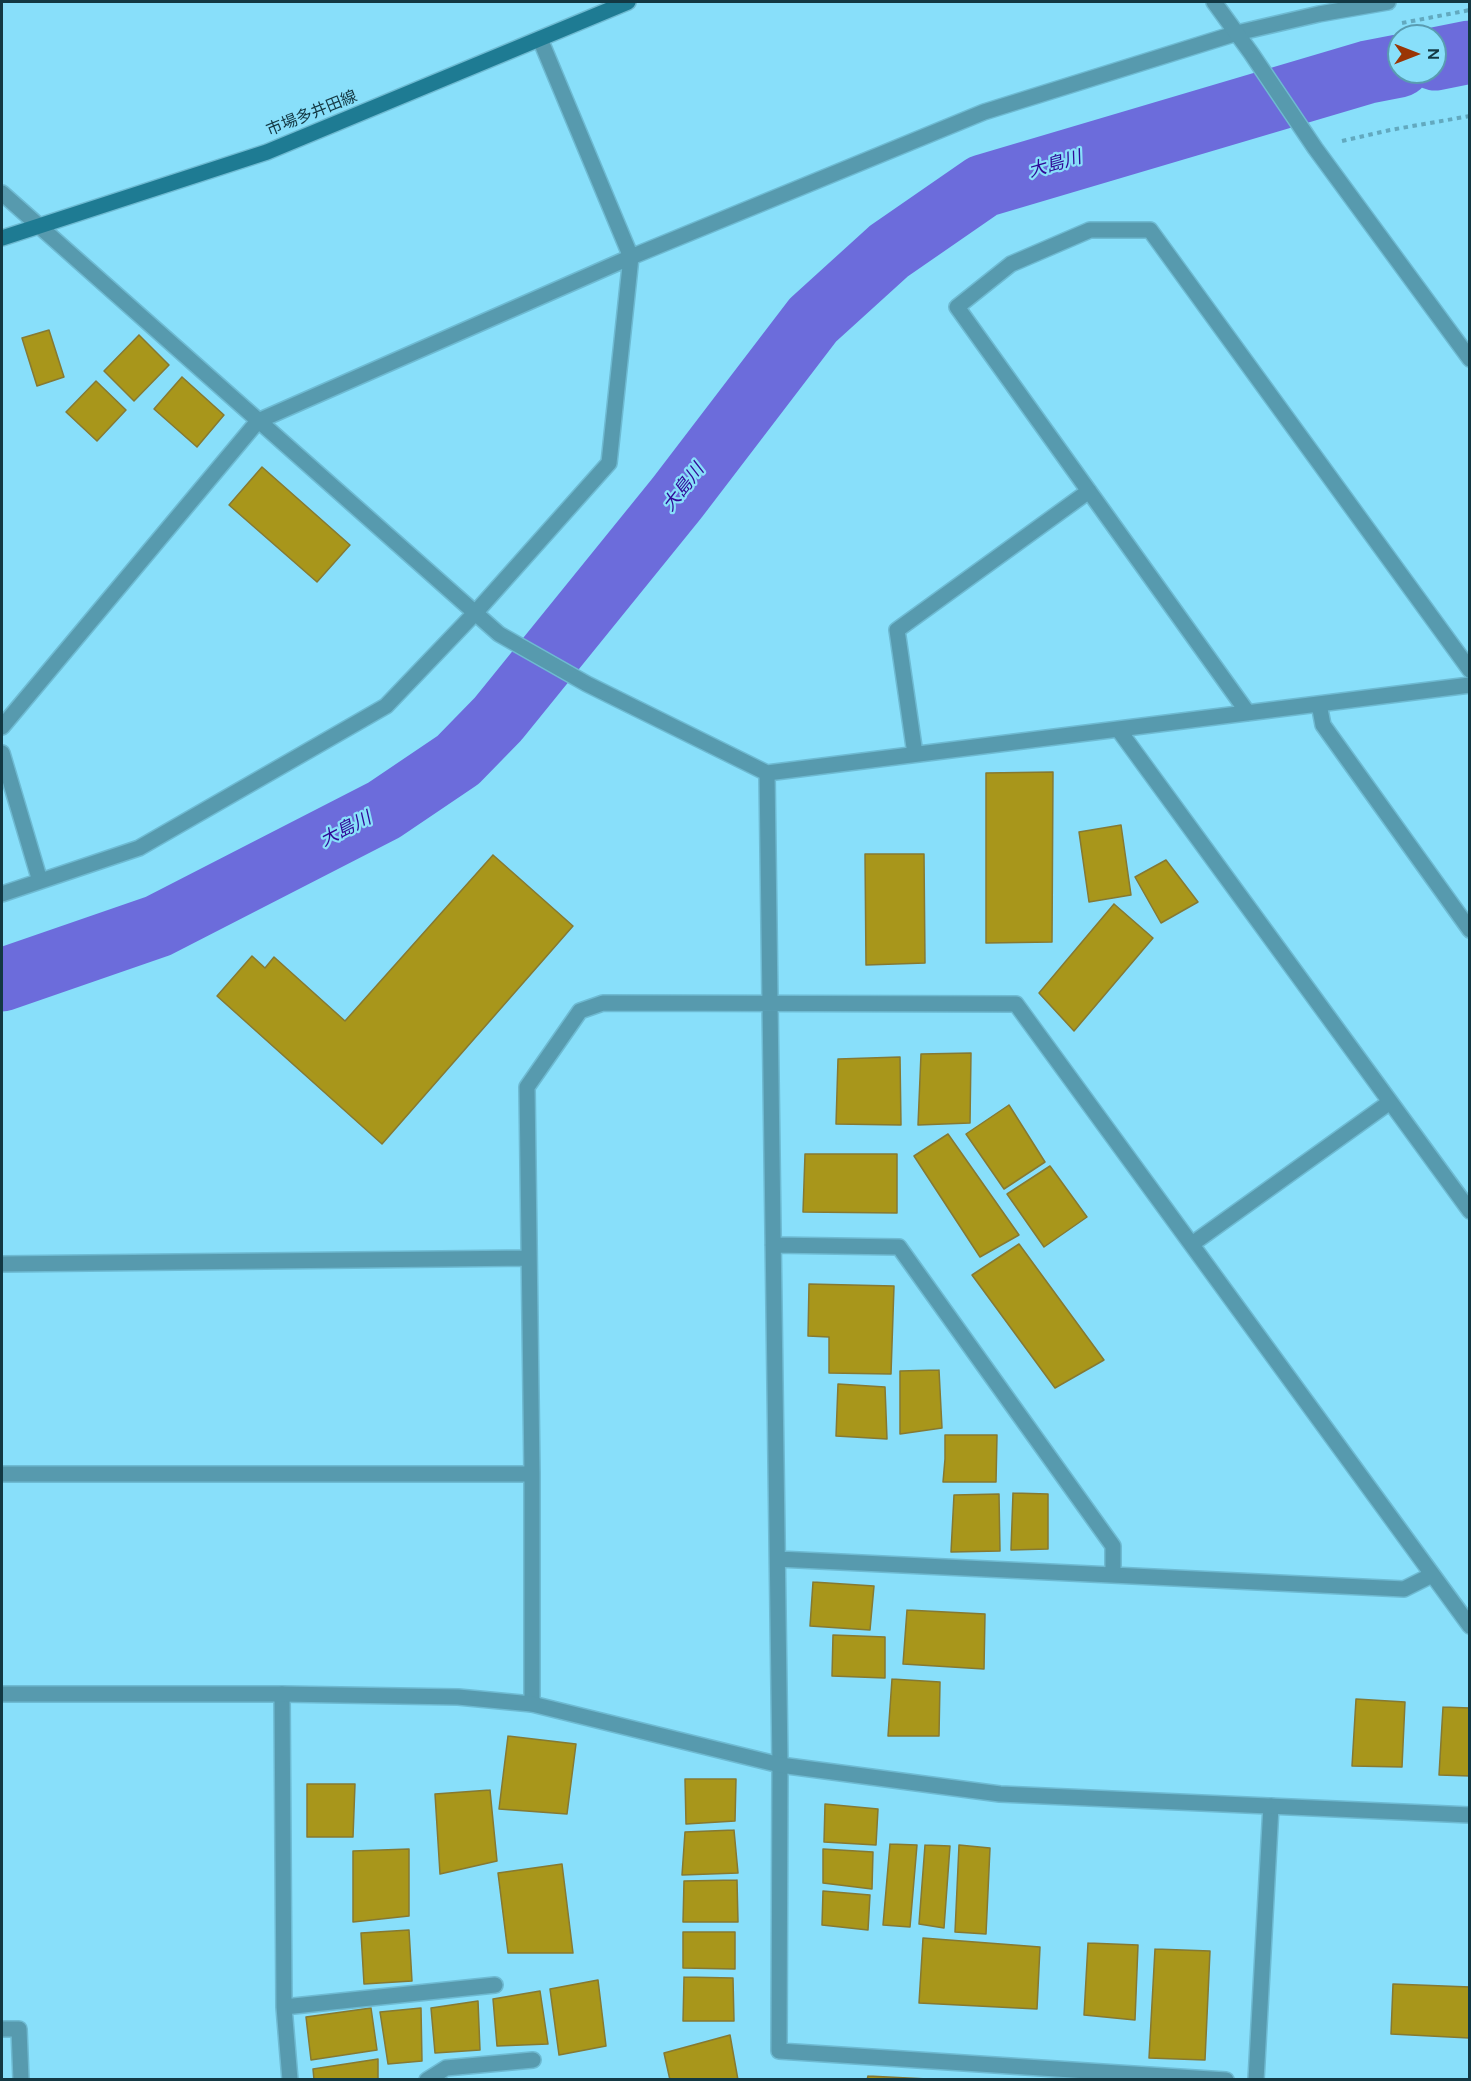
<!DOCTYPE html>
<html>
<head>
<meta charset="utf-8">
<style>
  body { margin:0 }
  #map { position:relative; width:1471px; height:2081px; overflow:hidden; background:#88dffa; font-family:"DM Sans",sans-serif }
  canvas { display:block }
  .frame { position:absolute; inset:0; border:3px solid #133843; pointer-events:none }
  .north { position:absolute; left:1387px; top:24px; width:60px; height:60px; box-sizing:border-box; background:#88dffa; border:2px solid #599cb1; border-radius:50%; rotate:90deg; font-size:16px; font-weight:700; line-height:24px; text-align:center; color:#133843 }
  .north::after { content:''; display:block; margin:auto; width:21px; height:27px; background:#9a3505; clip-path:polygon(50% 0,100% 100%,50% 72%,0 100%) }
</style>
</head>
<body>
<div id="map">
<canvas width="1471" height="2081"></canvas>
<div class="frame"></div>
<div class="north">N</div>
</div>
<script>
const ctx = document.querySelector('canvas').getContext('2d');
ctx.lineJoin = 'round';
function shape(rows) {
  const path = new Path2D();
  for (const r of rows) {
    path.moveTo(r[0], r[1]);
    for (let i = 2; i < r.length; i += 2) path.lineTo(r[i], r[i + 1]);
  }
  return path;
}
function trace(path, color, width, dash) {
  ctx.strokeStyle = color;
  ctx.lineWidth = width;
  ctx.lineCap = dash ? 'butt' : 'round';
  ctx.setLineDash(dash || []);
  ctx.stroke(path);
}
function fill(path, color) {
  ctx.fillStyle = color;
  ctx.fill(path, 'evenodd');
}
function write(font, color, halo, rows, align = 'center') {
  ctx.font = font + ' "DM Sans","Noto Sans JP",sans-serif';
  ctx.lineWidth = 4.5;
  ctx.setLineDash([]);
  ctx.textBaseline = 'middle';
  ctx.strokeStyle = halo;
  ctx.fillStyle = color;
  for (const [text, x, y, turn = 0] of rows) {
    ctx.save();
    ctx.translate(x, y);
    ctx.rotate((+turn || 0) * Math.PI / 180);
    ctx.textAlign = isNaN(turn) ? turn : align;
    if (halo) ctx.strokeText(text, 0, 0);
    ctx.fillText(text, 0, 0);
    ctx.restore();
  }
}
const river = shape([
  [1435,59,1470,52],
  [2,980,158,926,384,810,458,760,498,719,677,498,813,320,889,251,983,186,1368,72,1399,66]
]);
const building = shape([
  [49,330,64,377,37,386,22,338,49,330],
  [139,335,169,365,134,401,104,371,139,335],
  [182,377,224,415,197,447,154,409,182,377],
  [96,381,126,410,97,441,66,412,96,381],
  [262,467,350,545,317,582,229,505,262,467],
  [1053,772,1052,942,986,943,986,773,1053,772],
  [1121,825,1131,895,1089,902,1079,832,1121,825],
  [865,854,924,854,925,963,866,965,865,854],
  [493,855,573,926,382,1144,217,996,252,956,265,968,274,957,345,1021,493,855],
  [1166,860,1198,902,1161,923,1135,877,1166,860],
  [1114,904,1153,938,1074,1031,1039,993,1114,904],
  [971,1053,970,1123,918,1125,921,1054,971,1053],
  [900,1057,901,1125,836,1124,838,1059,900,1057],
  [1009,1105,1045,1162,1004,1189,966,1134,1009,1105],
  [948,1134,1019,1235,980,1257,914,1156,948,1134],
  [805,1154,897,1154,897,1213,803,1212,805,1154],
  [1050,1166,1087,1217,1044,1247,1007,1194,1050,1166],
  [1019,1244,1104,1360,1055,1388,972,1275,1019,1244],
  [809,1284,894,1286,891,1374,829,1373,829,1337,808,1336,809,1284],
  [939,1370,942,1428,900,1434,900,1371,939,1370],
  [838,1384,885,1387,887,1439,836,1436,838,1384],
  [945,1435,997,1435,996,1482,943,1482,945,1459,945,1435],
  [1013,1493,1048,1494,1048,1549,1011,1550,1013,1493],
  [999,1494,1000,1551,951,1552,954,1495,999,1494],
  [813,1582,874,1586,870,1630,810,1626,813,1582],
  [907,1610,985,1614,984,1669,903,1664,907,1610],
  [833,1635,885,1637,885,1678,832,1676,833,1635],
  [892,1679,940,1682,939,1736,888,1736,892,1679],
  [1356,1699,1405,1702,1402,1767,1352,1766,1356,1699],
  [1443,1707,1470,1708,1470,1776,1439,1775,1443,1707],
  [508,1736,576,1744,567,1814,499,1809,508,1736],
  [685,1779,736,1779,735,1821,686,1824,685,1779],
  [307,1784,355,1784,353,1837,307,1837,307,1784],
  [490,1790,497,1861,440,1874,435,1794,490,1790],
  [825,1804,878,1809,876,1845,824,1842,825,1804],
  [734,1830,738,1873,682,1875,685,1832,734,1830],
  [890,1844,917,1845,910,1927,883,1925,890,1844],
  [925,1845,950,1846,944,1928,919,1924,925,1845],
  [959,1845,990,1848,986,1934,955,1932,959,1845],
  [409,1849,409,1916,353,1922,353,1851,409,1849],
  [823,1849,873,1852,872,1889,823,1883,823,1849],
  [562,1864,573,1953,508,1953,498,1873,562,1864],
  [737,1880,738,1922,683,1922,684,1881,737,1880],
  [823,1891,870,1895,868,1930,822,1925,823,1891],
  [409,1930,412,1981,364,1984,361,1933,409,1930],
  [683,1932,735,1932,735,1969,683,1968,683,1932],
  [923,1938,1040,1947,1037,2009,919,2003,923,1938],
  [1088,1943,1138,1945,1135,2020,1084,2015,1088,1943],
  [1155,1949,1210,1951,1205,2060,1149,2058,1155,1949],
  [684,1977,733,1978,734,2021,683,2021,684,1977],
  [598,1980,606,2046,559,2055,550,1989,598,1980],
  [1393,1984,1470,1987,1469,2038,1391,2034,1393,1984],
  [540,1991,548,2044,497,2046,493,1999,540,1991],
  [478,2001,480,2050,435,2053,431,2008,478,2001],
  [371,2008,377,2050,311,2060,306,2017,371,2008],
  [421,2008,422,2061,388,2064,380,2012,421,2008],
  [730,2035,738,2080,670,2080,664,2053,730,2035],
  [378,2059,378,2080,314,2080,313,2069,378,2059],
  [868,2076,928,2079,867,2080,868,2076]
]);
const path = shape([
  [1402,23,1470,10],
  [1342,141,1390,130,1470,116]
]);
const minor = shape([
  [2,193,499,634,587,684,767,773,1470,685],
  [1319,704,1323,725,1470,930],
  [1248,713,957,307,1011,264,1090,230,1150,230,1470,670],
  [2,727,258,421,631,257,984,112,1237,33,1319,14,1388,2],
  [1118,729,1470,1211],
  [2,753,40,881],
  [915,754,897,630,1089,491],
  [767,773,780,1765,779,2051,1226,2080],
  [2,894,139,848,386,706,476,612,609,463,631,257,540,39],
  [1192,1244,1390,1102],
  [773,1245,899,1247,1113,1546,1113,1574],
  [2,1264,529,1258],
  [2,1474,532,1474],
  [778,1559,1404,1589,1432,1575],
  [282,1694,284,2007,290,2080],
  [532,1704,532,1474,527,1087,580,1011,603,1003,1016,1004,1470,1626],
  [284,2007,495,1985],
  [2,2029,19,2029,21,2080],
  [427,2080,446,2068,533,2060],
  [1256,2080,1271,1806]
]);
const tertiary = shape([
  [1214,2,1251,53,1315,148,1470,359],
  [2,1694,282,1694,458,1697,532,1704,780,1765,1000,1794,1470,1815]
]);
const secondary = shape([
  [2,238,267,152,628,2]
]);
const streetNames = [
  ["市場多井田線",312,114,-22]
];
const waterNames = [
  ["大島川",1055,165,-16],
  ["大島川",684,488,-52],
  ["大島川",346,830,-27]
];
trace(river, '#6c6cdb', 63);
fill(building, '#a8961b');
trace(building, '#857933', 1.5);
trace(minor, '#6ebad2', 18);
trace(tertiary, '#6ebad2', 18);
trace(secondary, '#6ebad2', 18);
trace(path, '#62a9bf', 4, [4.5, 4.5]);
trace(minor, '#579aae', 15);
trace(tertiary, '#579aae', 15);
trace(secondary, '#1e7b93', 15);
write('16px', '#133843', '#88dffa', streetNames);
write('italic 18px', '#300997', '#88dffa', waterNames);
</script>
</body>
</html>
